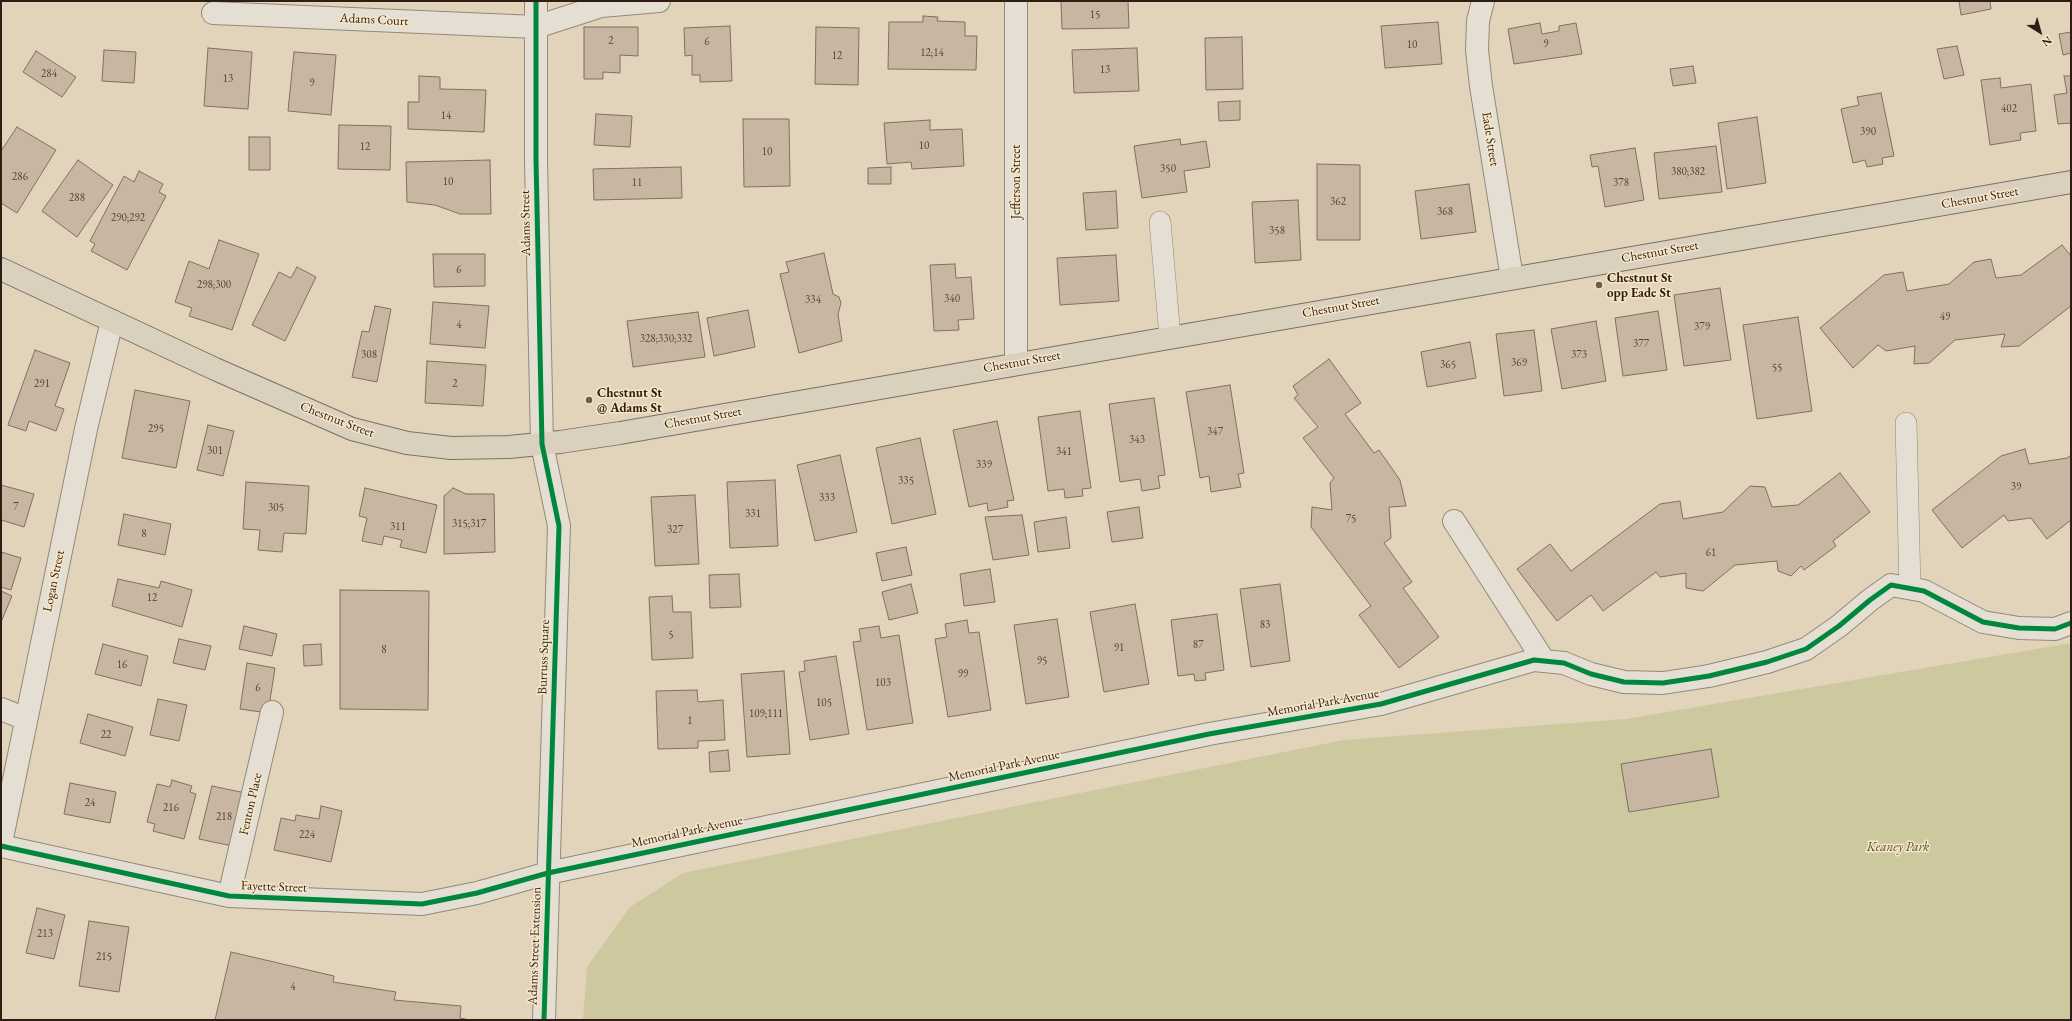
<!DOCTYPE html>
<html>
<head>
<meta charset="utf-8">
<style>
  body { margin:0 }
  #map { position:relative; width:2072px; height:1021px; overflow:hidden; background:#e1d4ba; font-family:"EB Garamond",serif }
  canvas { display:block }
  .frame { position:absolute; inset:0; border:2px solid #2f1c14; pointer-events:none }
  .north { position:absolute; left:2020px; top:12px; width:40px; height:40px; -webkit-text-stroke:3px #f5e6c8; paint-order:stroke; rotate:143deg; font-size:11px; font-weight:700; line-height:16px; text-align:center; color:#2f1c14 }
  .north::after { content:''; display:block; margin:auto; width:14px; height:18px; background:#2f1c14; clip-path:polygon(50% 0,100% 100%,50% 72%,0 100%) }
</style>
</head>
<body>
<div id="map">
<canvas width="2072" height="1021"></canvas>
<div class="frame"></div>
<div class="north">N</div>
</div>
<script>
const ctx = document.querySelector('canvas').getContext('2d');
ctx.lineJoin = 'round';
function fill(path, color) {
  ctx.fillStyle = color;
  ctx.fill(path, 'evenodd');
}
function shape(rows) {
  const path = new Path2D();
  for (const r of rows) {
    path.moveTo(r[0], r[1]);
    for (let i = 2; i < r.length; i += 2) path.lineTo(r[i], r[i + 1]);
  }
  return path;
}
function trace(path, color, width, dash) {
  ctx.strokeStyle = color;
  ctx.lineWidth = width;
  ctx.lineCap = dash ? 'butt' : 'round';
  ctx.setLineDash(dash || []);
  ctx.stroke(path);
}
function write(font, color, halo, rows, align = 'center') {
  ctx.font = font + ' "EB Garamond",serif';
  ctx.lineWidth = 3;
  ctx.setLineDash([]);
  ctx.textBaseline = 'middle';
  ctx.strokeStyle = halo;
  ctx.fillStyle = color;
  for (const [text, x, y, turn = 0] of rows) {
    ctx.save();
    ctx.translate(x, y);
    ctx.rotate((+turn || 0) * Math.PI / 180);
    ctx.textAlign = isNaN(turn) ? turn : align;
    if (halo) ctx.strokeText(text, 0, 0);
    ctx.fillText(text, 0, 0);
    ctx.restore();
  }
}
const green = shape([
  [2071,643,2071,1020,583,1020,587,967,630,907,683,873,1344,740,1626,719]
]);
const building = shape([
  [1061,1,1128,1,1129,28,1062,29,1061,1],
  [1959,1,1990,1,1991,9,1961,15,1959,1],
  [923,16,938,17,937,21,965,22,965,36,977,36,976,70,888,69,889,22,923,22,923,16],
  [1438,22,1442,64,1385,68,1381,26,1438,22],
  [1540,23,1542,34,1559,31,1559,26,1576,23,1582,54,1514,64,1508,29,1540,23],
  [730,26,732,81,700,82,700,75,692,75,692,55,685,56,684,28,730,26],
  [584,27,638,27,638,56,620,55,620,73,603,72,603,79,584,79,584,27],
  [816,27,859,28,858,85,815,84,816,27],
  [2071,32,2071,53,2063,55,2059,34,2071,32],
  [1242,37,1243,89,1206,90,1205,38,1242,37],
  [1957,46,1964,75,1944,79,1937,49,1957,46],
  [208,48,252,52,248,109,204,106,208,48],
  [1137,48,1139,91,1074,93,1072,50,1137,48],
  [104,50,136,52,134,83,102,81,104,50],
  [36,51,76,77,62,97,23,72,36,51],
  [294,52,336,55,331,115,288,111,294,52],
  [1693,66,1696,83,1673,86,1670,69,1693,66],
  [419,76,440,77,440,89,486,90,484,132,408,129,408,102,419,102,419,76],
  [2064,76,2071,76,2071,123,2058,124,2054,95,2067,93,2064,76],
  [2000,78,2001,88,2031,84,2036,131,2020,133,2021,140,1990,145,1981,80,2000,78],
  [1881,93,1894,156,1882,158,1883,164,1867,167,1865,160,1853,163,1841,109,1859,105,1857,97,1881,93],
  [1240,101,1240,120,1219,121,1218,102,1240,101],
  [596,114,632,116,630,147,594,145,596,114],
  [1757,117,1766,183,1727,189,1718,123,1757,117],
  [743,119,789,119,790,186,744,187,743,119],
  [930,120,930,130,962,129,964,166,912,169,911,162,887,164,884,123,930,120],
  [339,125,391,126,390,170,338,169,339,125],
  [17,127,56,150,17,213,1,203,1,151,17,127],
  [249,137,270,137,270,170,249,170,249,137],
  [1180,139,1181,145,1206,141,1210,167,1184,171,1187,192,1142,198,1134,146,1180,139],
  [1716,146,1722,192,1659,199,1654,153,1716,146],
  [1635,148,1644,200,1605,207,1598,166,1592,167,1590,155,1635,148],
  [78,160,113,185,77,237,42,211,78,160],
  [490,160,491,214,460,214,435,205,407,202,406,162,490,160],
  [1317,164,1360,165,1360,240,1317,240,1317,164],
  [681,167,682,198,594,200,593,169,681,167],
  [891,167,891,184,868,184,868,168,891,167],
  [139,171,163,184,159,192,166,196,127,270,91,251,95,244,90,241,124,176,134,182,139,171],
  [1469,184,1476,232,1421,239,1415,191,1469,184],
  [1116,191,1118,228,1086,230,1083,193,1116,191],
  [1298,200,1301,260,1255,263,1252,202,1298,200],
  [219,240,259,254,232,330,189,316,192,308,175,302,189,261,209,269,219,240],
  [2062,245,2071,256,2071,306,2019,346,2001,347,2005,334,1955,340,1929,363,1914,364,1915,346,1886,351,1878,345,1853,368,1820,328,1884,275,1903,272,1907,291,1949,284,1974,262,1991,259,1996,278,2021,275,2062,245],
  [824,253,833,294,839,297,841,303,838,314,842,341,799,353,780,274,789,272,786,262,824,253],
  [433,254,485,254,485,286,434,287,433,254],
  [1116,255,1119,301,1060,305,1057,258,1116,255],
  [955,264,956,278,971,277,974,319,958,320,959,330,934,331,930,265,955,264],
  [297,267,316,277,285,341,252,325,279,272,291,278,297,267],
  [1720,288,1731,360,1684,366,1674,295,1720,288],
  [433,302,489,306,485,348,430,344,433,302],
  [375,306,391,309,377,382,352,377,362,331,369,332,375,306],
  [748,310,755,347,714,356,707,318,748,310],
  [1658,311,1667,370,1623,376,1615,318,1658,311],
  [698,312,705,357,633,367,627,321,698,312],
  [1798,317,1812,411,1757,419,1743,325,1798,317],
  [1596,321,1606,381,1562,389,1551,329,1596,321],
  [1534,330,1542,391,1504,396,1496,334,1534,330],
  [1470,342,1476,378,1427,387,1421,352,1470,342],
  [35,350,70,363,55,406,64,409,56,431,29,421,26,431,8,425,35,350],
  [1329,359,1361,403,1345,414,1374,453,1379,450,1400,480,1406,506,1389,507,1391,538,1384,543,1412,582,1403,588,1439,637,1399,668,1359,615,1371,606,1311,527,1312,507,1332,510,1330,483,1334,478,1303,438,1318,427,1294,398,1298,395,1293,386,1329,359],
  [427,361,486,365,483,406,425,403,427,361],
  [1230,385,1244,473,1238,474,1241,487,1211,492,1209,476,1200,478,1186,392,1230,385],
  [135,390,190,401,176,468,122,458,135,390],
  [1154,398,1165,475,1158,476,1160,488,1142,491,1140,479,1120,482,1109,404,1154,398],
  [1080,411,1091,488,1082,489,1083,496,1065,498,1064,489,1048,491,1038,417,1080,411],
  [997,421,1014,500,1007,501,1008,507,988,511,987,503,969,507,953,430,997,421],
  [208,425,234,431,223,476,197,470,208,425],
  [920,438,936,514,892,524,876,448,920,438],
  [2025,449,2029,464,2067,458,2071,455,2071,520,2047,539,2031,518,2008,521,2004,515,1962,548,1932,510,2001,456,2025,449],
  [840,455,857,532,815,541,797,465,840,455],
  [1840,473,1870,512,1833,541,1836,546,1804,570,1801,566,1791,576,1778,571,1777,561,1735,565,1703,591,1686,588,1686,573,1660,577,1656,572,1603,611,1591,595,1557,621,1517,569,1550,544,1571,571,1660,504,1680,501,1683,519,1723,512,1750,486,1765,487,1772,507,1798,505,1840,473],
  [775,480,778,546,730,548,727,482,775,480],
  [246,482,309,486,306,534,284,533,282,552,258,550,260,530,243,529,246,482],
  [1,485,34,494,24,527,1,520,1,485],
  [365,488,437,505,426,553,400,547,402,540,384,536,382,545,362,541,367,518,359,516,365,488],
  [453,488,466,494,494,494,495,552,444,554,444,496,453,488],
  [695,495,699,564,655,566,651,497,695,495],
  [1139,507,1143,538,1112,542,1107,512,1139,507],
  [124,514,171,524,165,555,118,545,124,514],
  [1022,515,1029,555,993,560,985,517,1022,515],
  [1066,517,1070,548,1038,552,1034,522,1066,517],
  [906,547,912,575,882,581,876,553,906,547],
  [1,552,21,558,11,590,1,587,1,552],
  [990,569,995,602,964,606,960,574,990,569],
  [739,574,741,607,710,608,709,575,739,574],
  [118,579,159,588,161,581,192,590,182,627,112,606,118,579],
  [911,584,918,613,889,620,882,592,911,584],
  [1280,584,1290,661,1251,667,1240,589,1280,584],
  [340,590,429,591,428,710,340,709,340,590],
  [1,591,12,596,1,622,1,591],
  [672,596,673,612,691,612,693,658,652,660,649,597,672,596],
  [1135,604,1149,684,1104,692,1090,612,1135,604],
  [1217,614,1224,670,1205,673,1206,680,1195,681,1194,674,1178,676,1171,620,1217,614],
  [1057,619,1069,697,1026,704,1014,625,1057,619],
  [967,620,969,633,979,632,991,710,948,717,935,639,947,637,945,624,967,620],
  [244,626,277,634,272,656,239,649,244,626],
  [879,626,881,638,899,635,913,723,867,730,853,642,861,641,859,629,879,626],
  [179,639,211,646,205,670,173,663,179,639],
  [103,644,148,656,141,686,95,674,103,644],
  [321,644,322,665,304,666,303,645,321,644],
  [836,656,849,734,810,740,799,672,805,671,804,661,836,656],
  [247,663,275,668,268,713,240,709,247,663],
  [784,671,790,754,747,757,741,674,784,671],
  [697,690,698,702,723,700,725,740,698,741,698,748,658,749,656,691,697,690],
  [158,699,187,705,179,741,150,735,158,699],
  [88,714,133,727,125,756,80,743,88,714],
  [1711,749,1719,797,1629,812,1621,764,1711,749],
  [728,750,730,771,710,772,709,752,728,750],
  [172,780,192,786,190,792,196,794,184,839,153,831,155,824,147,822,157,784,170,787,172,780],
  [70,783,116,792,110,823,64,814,70,783],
  [212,786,250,794,237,847,199,839,212,786],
  [321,806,342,811,331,862,274,850,281,818,295,821,296,815,319,819,321,806],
  [37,908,65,915,54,959,26,953,37,908],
  [89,921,129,927,119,992,79,986,89,921],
  [231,952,334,976,333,982,396,992,394,1000,461,1006,460,1018,470,1020,215,1020,231,952]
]);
const service = shape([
  [1160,222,1170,337],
  [1906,423,1910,588]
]);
const minor = shape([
  [536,1,536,160,542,444,559,526,544,1020],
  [1016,1,1016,363],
  [1483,1,1478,21,1477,50,1481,86,1512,278],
  [213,13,536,27,601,6,659,1],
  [1454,521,1544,661],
  [1,709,26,719],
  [1,843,86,429,112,321],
  [1,846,229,896,422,904,477,893,548,873,1209,734,1381,704,1534,660,1564,663,1591,674,1624,682,1663,683,1709,676,1767,662,1806,649,1839,626,1870,600,1891,585,1924,591,1983,622,2019,628,2055,629,2071,623],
  [229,896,272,712]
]);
const primary = shape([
  [1,269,215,369,352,429,407,443,451,448,509,447,560,442,620,433,2071,182]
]);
const cycleway = shape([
  [536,1,536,160,542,444,559,526,544,1020],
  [1,846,229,896,422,904,477,893,548,873,1209,734,1381,704,1534,660,1564,663,1591,674,1624,682,1663,683,1709,676,1767,662,1806,649,1839,626,1870,600,1891,585,1924,591,1983,622,2019,628,2055,629,2071,623]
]);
const markers = [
  [1599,285,4,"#6d5c4e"],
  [589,400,4,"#6d5c4e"]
];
const numberNames = [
  ["15",1095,15],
  ["2",611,41],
  ["6",707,42],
  ["9",1546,44],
  ["10",1412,45],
  ["12;14",932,53],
  ["12",837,56],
  ["13",1105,70],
  ["284",49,74],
  ["13",228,79],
  ["9",312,83],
  ["402",2009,109],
  ["14",446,116],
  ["390",1868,132],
  ["10",924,146],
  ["12",365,147],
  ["10",767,152],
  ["350",1168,169],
  ["380;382",1688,172],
  ["286",20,177],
  ["10",448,182],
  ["11",637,183],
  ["378",1621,183],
  ["288",77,198],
  ["362",1338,202],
  ["368",1445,212],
  ["290;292",128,218],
  ["358",1277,231],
  ["6",459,270],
  ["298;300",214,285],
  ["340",952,299],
  ["334",813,300],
  ["49",1945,317],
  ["4",459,325],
  ["379",1702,327],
  ["328;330;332",666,339],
  ["377",1641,344],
  ["308",369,355],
  ["373",1579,355],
  ["369",1519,363],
  ["365",1448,365],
  ["55",1777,368],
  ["291",42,384],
  ["2",455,384],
  ["295",156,429],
  ["347",1215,432],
  ["343",1137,440],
  ["301",215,451],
  ["341",1064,452],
  ["339",984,465],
  ["335",906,481],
  ["39",2016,487],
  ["333",827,498],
  ["7",16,507],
  ["305",276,508],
  ["331",753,514],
  ["75",1351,519],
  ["315;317",469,524],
  ["311",398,527],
  ["327",675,530],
  ["8",144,534],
  ["61",1711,553],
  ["12",152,598],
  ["83",1265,625],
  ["5",671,635],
  ["87",1198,645],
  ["91",1119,648],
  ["8",384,650],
  ["95",1042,661],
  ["16",122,665],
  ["99",963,674],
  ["103",883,683],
  ["6",258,688],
  ["105",824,703],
  ["109;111",766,714],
  ["1",690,721],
  ["22",106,735],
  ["24",90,803],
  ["216",171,808],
  ["218",224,817],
  ["224",307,835],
  ["213",45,934],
  ["215",104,957],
  ["4",293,987]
];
const streetNames = [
  ["Adams Court",374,20,3],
  ["Eade Street",1490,139,81],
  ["Jefferson Street",1016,182,-90],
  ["Chestnut Street",1980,198,-10],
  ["Adams Street",526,223,-91],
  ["Chestnut Street",1660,252,-10],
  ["Chestnut Street",1341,307,-10],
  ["Chestnut Street",1022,362,-10],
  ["Chestnut Street",703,418,-10],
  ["Chestnut Street",337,420,21],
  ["Logan Street",54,581,-78],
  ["Burruss Square",544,657,-88],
  ["Memorial Park Avenue",1323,703,-10],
  ["Memorial Park Avenue",1004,766,-12],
  ["Fenton Place",251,804,-77],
  ["Memorial Park Avenue",687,832,-12],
  ["Fayette Street",274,887,2],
  ["Adams Street Extension",535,946,-88]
];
const poiNames = [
  ["Chestnut St",1607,278],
  ["opp Eade St",1607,293],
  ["Chestnut St",597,393],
  ["@ Adams St",597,408]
];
const parkNames = [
  ["Keaney Park",1898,847]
];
fill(green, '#cdc89e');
fill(building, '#c9b6a2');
trace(building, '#7a7164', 1);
trace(service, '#93897a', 22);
trace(minor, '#93897a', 24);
trace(primary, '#7a7164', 24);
trace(service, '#e5dfd3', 21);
trace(minor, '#e5dfd3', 22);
trace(primary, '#d9d0be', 22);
trace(cycleway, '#00873e', 5);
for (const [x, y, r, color] of markers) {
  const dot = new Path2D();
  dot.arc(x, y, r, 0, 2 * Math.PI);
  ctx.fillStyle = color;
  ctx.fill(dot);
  trace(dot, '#f5e6c8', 1.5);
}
write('11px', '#564238', null, numberNames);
write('13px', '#2f1c14', '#f5e6c8', streetNames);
write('bold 13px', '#2f1c14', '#f5e6c8', poiNames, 'left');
write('italic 13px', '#594d36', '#f5e6c8', parkNames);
</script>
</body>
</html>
